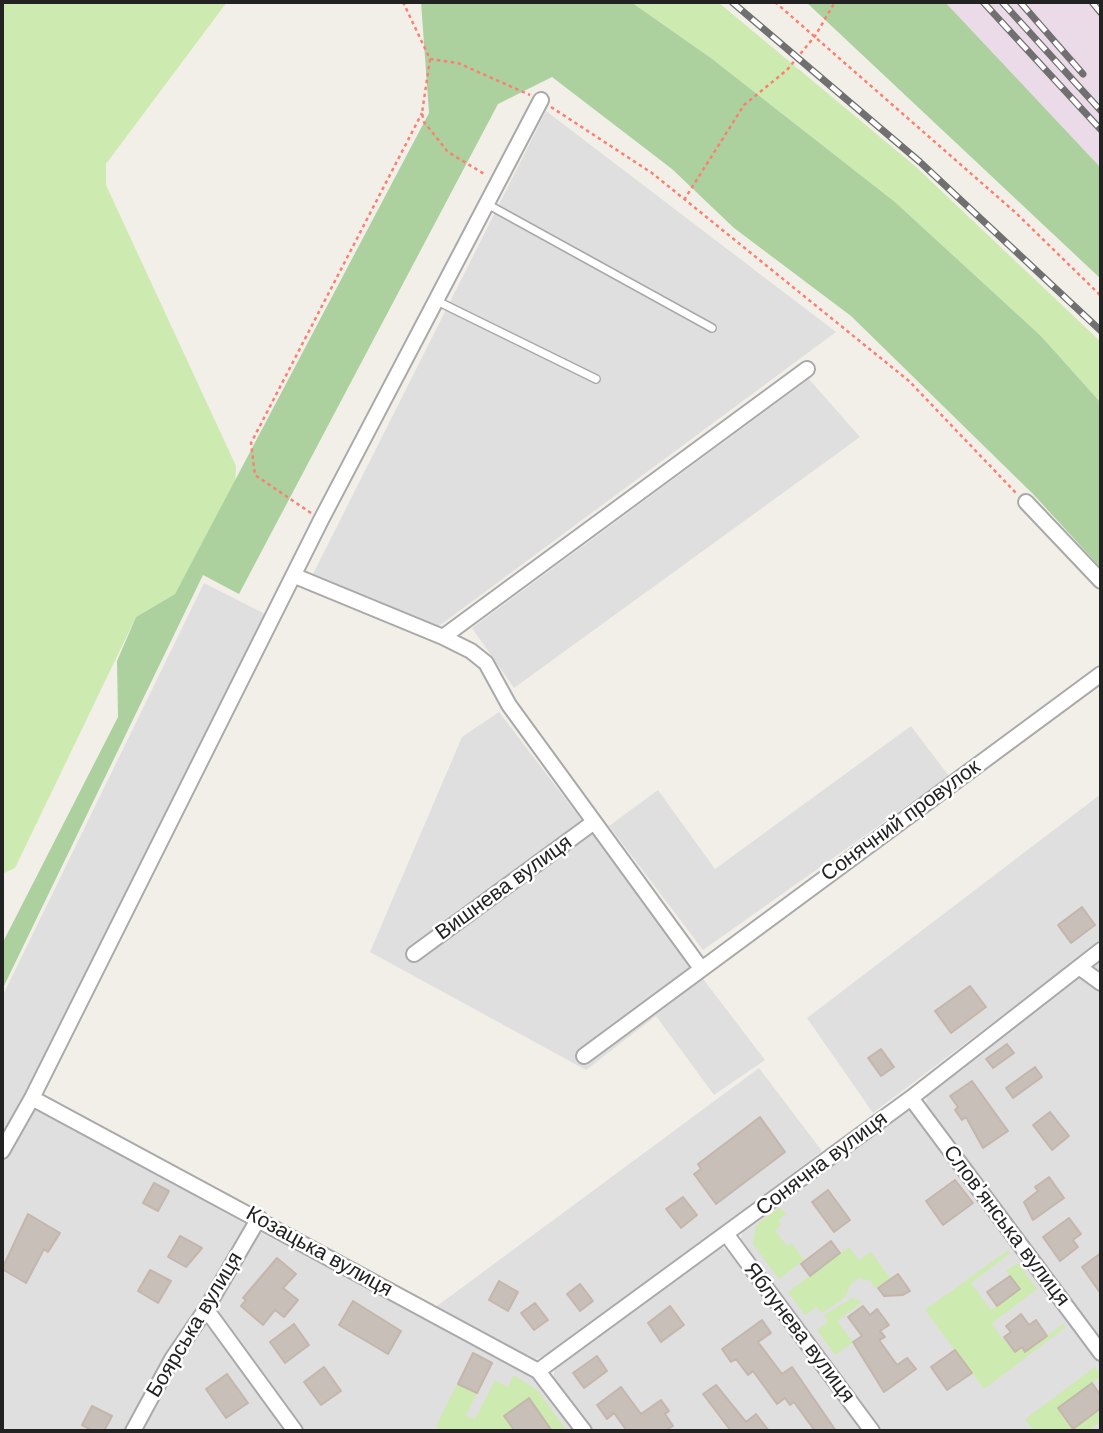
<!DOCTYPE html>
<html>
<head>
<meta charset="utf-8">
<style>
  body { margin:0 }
  #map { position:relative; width:1103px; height:1433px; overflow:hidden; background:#f2efe9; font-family:Helvetica,sans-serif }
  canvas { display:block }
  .frame { position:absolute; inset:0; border:4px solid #222; pointer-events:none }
</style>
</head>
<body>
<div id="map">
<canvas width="1103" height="1433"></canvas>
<div class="frame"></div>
</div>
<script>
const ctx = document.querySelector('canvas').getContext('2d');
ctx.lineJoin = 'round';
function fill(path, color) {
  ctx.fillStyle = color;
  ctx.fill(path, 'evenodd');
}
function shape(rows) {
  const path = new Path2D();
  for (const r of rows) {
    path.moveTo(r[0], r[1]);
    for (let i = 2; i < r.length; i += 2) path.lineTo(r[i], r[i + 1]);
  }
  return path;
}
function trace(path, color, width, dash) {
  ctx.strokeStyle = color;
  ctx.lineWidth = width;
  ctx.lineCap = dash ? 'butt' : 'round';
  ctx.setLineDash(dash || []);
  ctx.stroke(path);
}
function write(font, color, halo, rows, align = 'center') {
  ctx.font = font + ' Helvetica,sans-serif';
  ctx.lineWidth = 5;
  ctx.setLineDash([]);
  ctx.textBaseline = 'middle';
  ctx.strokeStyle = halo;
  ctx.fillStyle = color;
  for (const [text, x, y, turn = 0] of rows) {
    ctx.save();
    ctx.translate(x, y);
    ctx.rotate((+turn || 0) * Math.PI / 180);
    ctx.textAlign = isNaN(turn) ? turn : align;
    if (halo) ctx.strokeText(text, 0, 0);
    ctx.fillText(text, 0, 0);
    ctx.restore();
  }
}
const residential = shape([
  [546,111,836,332,439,626,313,574],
  [809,379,860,437,514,688,472,628],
  [204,583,265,614,23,1101,256,1230,517,1367,542,1385,577,1431,2,1431,2,997],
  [499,712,765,1060,714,1095,656,1016,586,1070,370,952,462,737],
  [911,726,949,776,703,950,609,826,658,790,715,869],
  [1101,794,1101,941,873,1113,807,1018],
  [1101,957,1101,1345,926,1106,927,1094,935,1084],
  [759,1068,822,1151,556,1350,532,1361,433,1309],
  [910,1111,919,1115,1101,1359,1101,1431,878,1431,743,1249,740,1240,745,1224,898,1113],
  [722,1247,733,1255,865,1431,591,1431,558,1388,553,1377,555,1368]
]);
const industrial = shape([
  [945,2,1101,2,1101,168]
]);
const grass = shape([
  [2,2,227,2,106,164,106,185,236,466,235,484,175,594,136,617,15,868,2,874],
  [631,2,718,2,915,166,1101,342,1101,403,1041,336,895,202,711,58],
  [780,1207,786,1214,778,1220,781,1225,775,1230,787,1246,792,1243,804,1260,779,1279,753,1244,756,1225],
  [849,1247,859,1260,871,1252,891,1279,874,1288,871,1281,859,1278,851,1284,845,1297,822,1313,817,1307,805,1315,788,1292],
  [1008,1250,1010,1253,971,1283,991,1310,1019,1289,1006,1271,1018,1263,1037,1289,992,1323,1002,1338,1015,1352,1022,1347,1025,1352,1063,1324,1066,1327,984,1389,925,1310],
  [852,1298,862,1302,837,1321,853,1342,835,1355,817,1330,828,1322,824,1315],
  [473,1353,492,1363,466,1415,475,1419,495,1380,508,1387,514,1375,538,1391,567,1431,440,1431,436,1426],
  [1095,1367,1101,1376,1058,1408,1073,1428,1101,1408,1101,1421,1088,1431,1034,1431,1025,1419]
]);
const forest = shape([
  [421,2,631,2,711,58,895,202,1041,336,1101,403,1101,568,1033,494,851,316,734,228,672,169,552,77,498,104,239,594,203,575,2,990,2,944,118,717,117,661,136,617,175,594,429,113],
  [806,2,945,2,1101,168,1101,279]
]);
const building = shape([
  [1082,907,1095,925,1071,943,1058,925,1082,907],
  [970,986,986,1007,951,1033,935,1011,970,986],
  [1007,1044,1014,1053,993,1068,986,1059,1007,1044],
  [881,1049,894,1067,881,1076,868,1058,881,1049],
  [1035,1067,1042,1077,1013,1098,1006,1088,1035,1067],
  [972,1081,1008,1131,983,1148,966,1117,962,1120,955,1110,958,1107,950,1096,972,1081],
  [1050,1112,1069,1136,1052,1150,1033,1125,1050,1112],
  [760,1117,785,1152,716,1204,694,1174,701,1169,698,1164,760,1117],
  [1049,1177,1064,1198,1033,1220,1024,1202,1038,1191,1035,1187,1049,1177],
  [955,1180,973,1203,943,1225,926,1201,955,1180],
  [154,1183,169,1191,158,1211,143,1203,154,1183],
  [828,1190,850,1220,834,1232,812,1202,828,1190],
  [683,1197,697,1215,681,1228,666,1209,683,1197],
  [28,1214,60,1233,48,1252,44,1249,26,1283,2,1269,28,1214],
  [1069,1218,1081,1234,1073,1240,1078,1247,1060,1261,1043,1237,1069,1218],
  [180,1236,202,1248,186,1267,168,1257,180,1236],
  [831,1241,840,1253,810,1276,801,1264,831,1241],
  [1101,1253,1101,1294,1082,1267,1101,1253],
  [277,1258,296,1274,283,1288,298,1300,284,1317,275,1310,263,1325,241,1306,246,1300,243,1298,277,1258],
  [150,1270,171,1281,158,1303,138,1291,150,1270],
  [898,1274,910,1291,903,1295,884,1296,878,1288,898,1274],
  [1010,1276,1020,1289,997,1306,987,1292,1010,1276],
  [499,1281,518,1292,508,1311,489,1300,499,1281],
  [580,1284,593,1301,580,1311,567,1294,580,1284],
  [353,1301,401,1331,388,1354,339,1325,353,1301],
  [535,1303,548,1320,534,1330,521,1313,535,1303],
  [670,1306,684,1325,661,1342,648,1323,670,1306],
  [863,1306,870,1315,877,1309,889,1325,880,1331,885,1337,879,1340,897,1365,907,1358,916,1369,884,1392,853,1342,862,1336,848,1317,863,1306],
  [1021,1314,1029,1325,1036,1320,1047,1336,1025,1352,1022,1347,1015,1352,1004,1337,1011,1332,1006,1326,1021,1314],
  [762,1320,771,1333,758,1342,782,1374,792,1367,836,1431,815,1431,794,1402,790,1405,785,1398,777,1404,753,1371,748,1375,736,1359,731,1362,722,1349,762,1320],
  [294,1324,309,1345,285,1363,270,1342,294,1324],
  [955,1350,972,1373,947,1390,931,1367,955,1350],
  [473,1353,492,1363,477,1393,458,1384,473,1353],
  [597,1356,607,1371,584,1388,573,1373,597,1356],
  [324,1367,341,1391,321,1405,304,1382,324,1367],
  [227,1374,248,1403,226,1418,206,1389,227,1374],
  [1092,1383,1101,1396,1101,1408,1073,1429,1058,1408,1092,1383],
  [716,1385,746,1422,756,1414,769,1431,731,1431,703,1394,716,1385],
  [621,1387,641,1414,661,1400,669,1411,665,1414,673,1426,665,1431,627,1431,614,1413,607,1419,597,1405,621,1387],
  [529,1398,552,1431,515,1431,504,1416,529,1398],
  [92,1406,112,1416,104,1431,93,1431,82,1425,92,1406]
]);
const path = shape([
  [403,2,430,59,458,63,530,95],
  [775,2,1016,213,1101,296],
  [430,59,422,113,424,122,448,152,486,175],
  [551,107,652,173,909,381,1016,493],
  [684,200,744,105,787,70,815,36,835,2],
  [311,513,255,475,251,443,422,113]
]);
const service = shape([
  [487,204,712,328],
  [437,301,596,379]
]);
const minor = shape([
  [1026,502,1101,581],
  [295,576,443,637,471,651,486,663,509,705,700,967],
  [443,637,807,369],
  [414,954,594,822],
  [1079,967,1101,983],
  [584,1056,1101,674],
  [32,1098,538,1371,584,1431],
  [911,1098,1101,1353],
  [2,1151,32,1098,321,520,541,100],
  [727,1235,872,1431],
  [206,1309,295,1431],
  [538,1371,911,1098,1101,950],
  [133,1431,172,1359,206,1309,259,1218]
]);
const rail = shape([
  [732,2,920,162,1101,331],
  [983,2,1101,130],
  [1002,2,1101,111],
  [1020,2,1083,74],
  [1092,2,1101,13]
]);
const streetNames = [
  ["Сонячний провулок",901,821,-36],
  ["Вишнева вулиця",504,888,-36],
  ["Сонячна вулиця",822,1164,-37],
  ["Словʼянська вулиця",1006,1226,53],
  ["Козацька вулиця",319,1252,29],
  ["Боярська вулиця",195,1325,-59],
  ["Яблунева вулиця",799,1333,53]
];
fill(residential, '#e0dfdf');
fill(industrial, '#ebdbe8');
fill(grass, '#cdebb0');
fill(forest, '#add19e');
fill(building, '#c7bfb8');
trace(building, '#c4b6ab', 2);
trace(service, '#a9a9a9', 10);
trace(minor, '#a9a9a9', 18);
trace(path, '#fa8072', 2.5, [3.5, 3.5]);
trace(service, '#fff', 7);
trace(minor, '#fff', 14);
trace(rail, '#707070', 7);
trace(rail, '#fff', 4.5, [13]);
write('21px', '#222', '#fff', streetNames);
</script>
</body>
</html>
